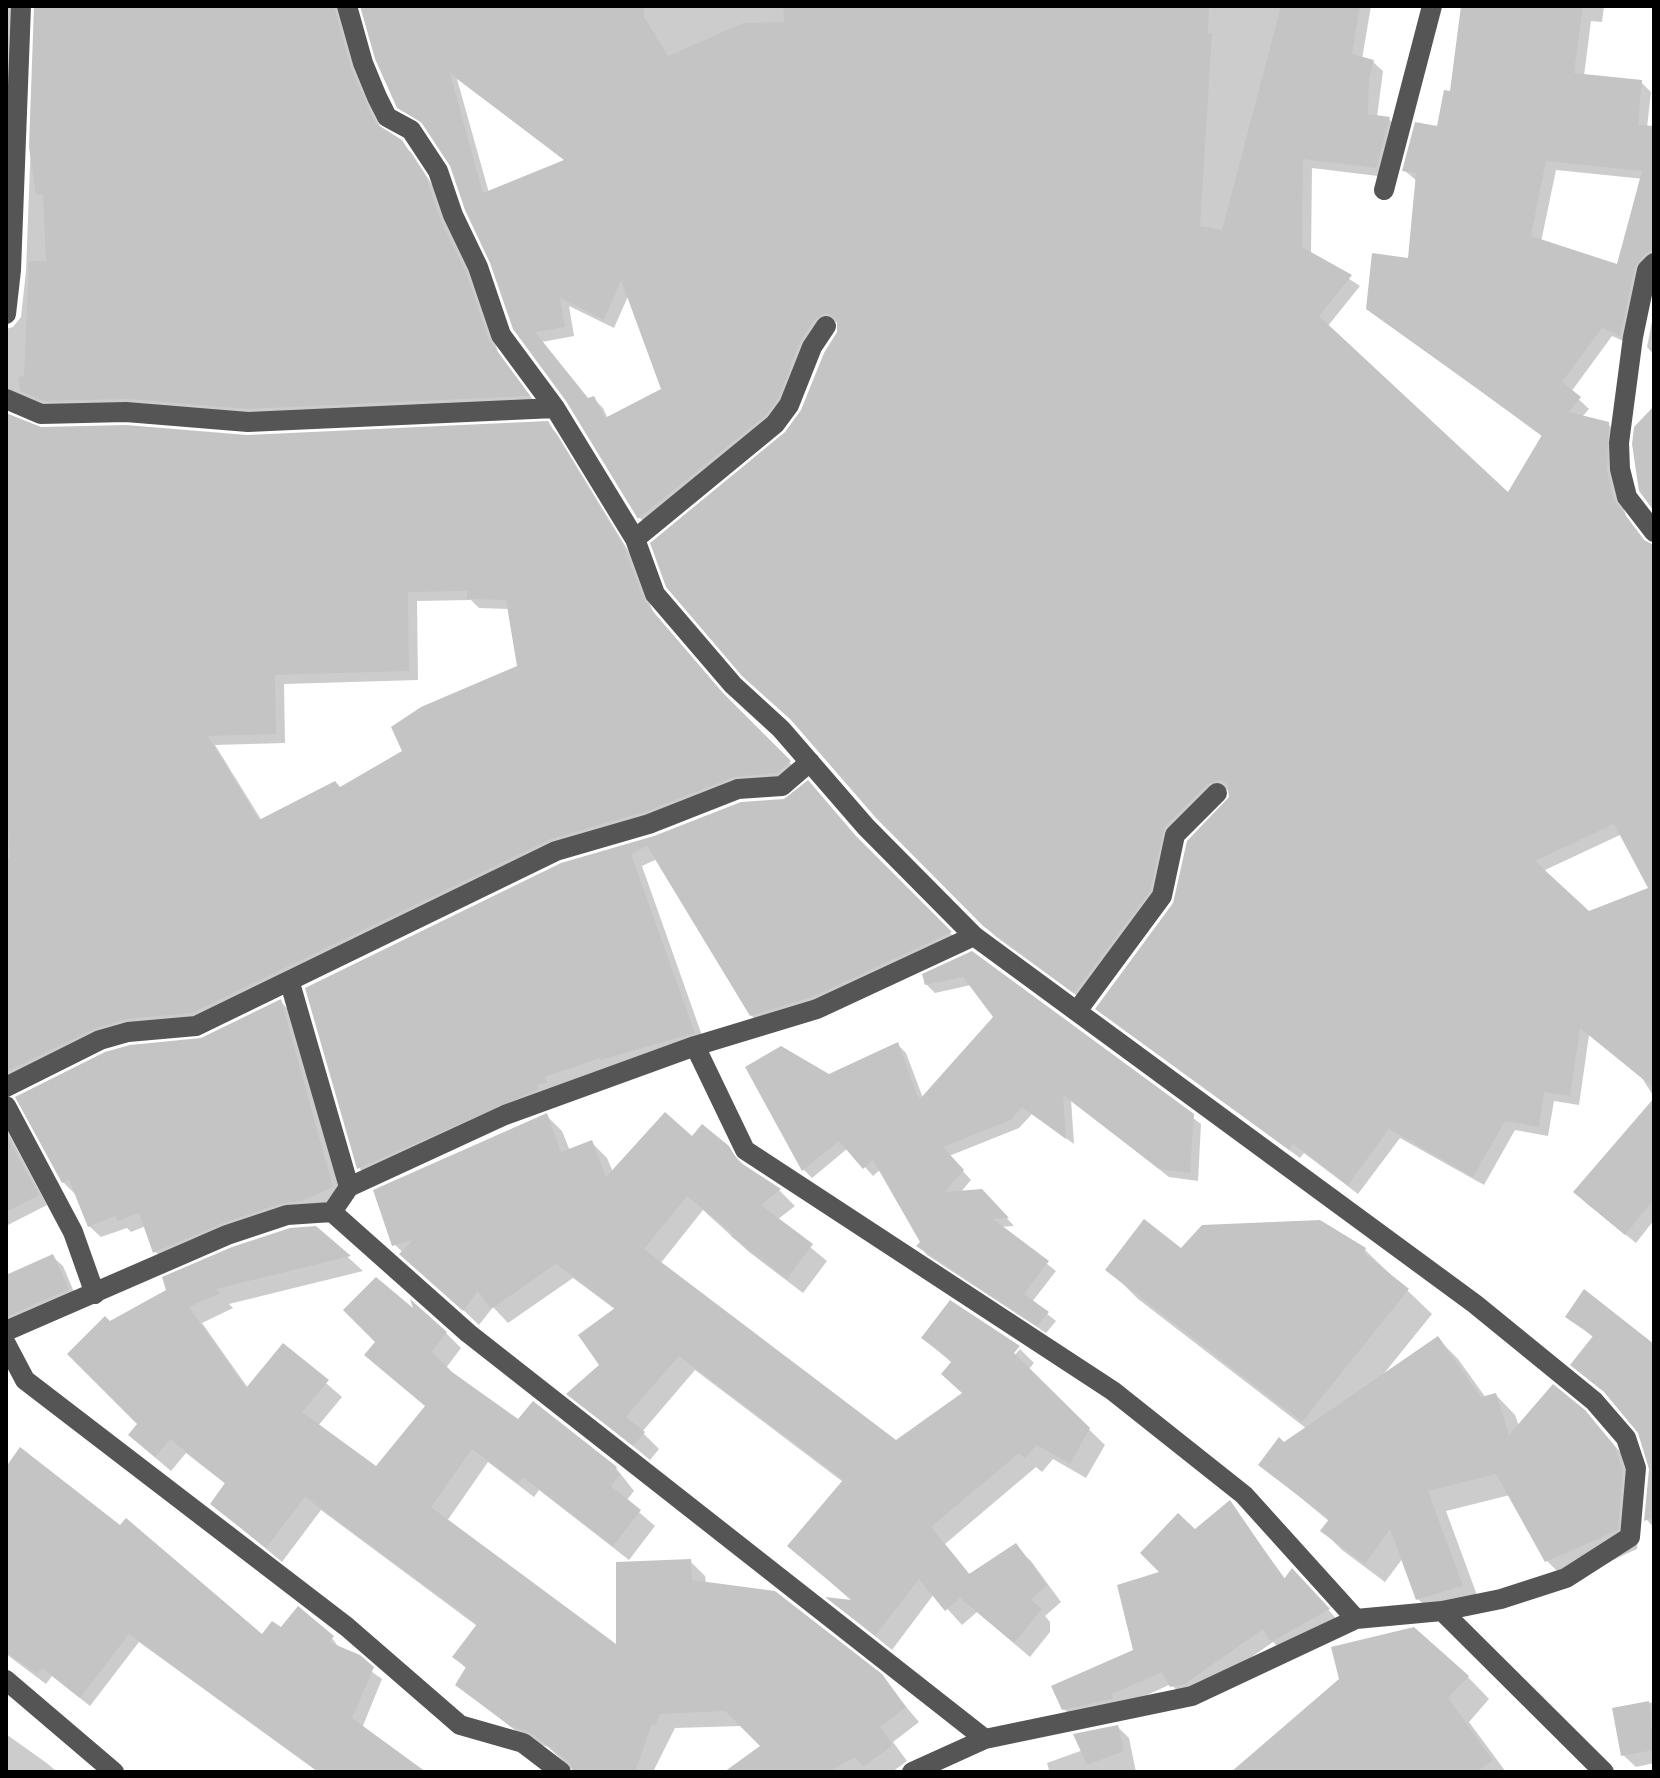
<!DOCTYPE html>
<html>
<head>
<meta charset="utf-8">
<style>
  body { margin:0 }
  #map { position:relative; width:1660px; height:1778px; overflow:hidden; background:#fff; font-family:"Exo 2",sans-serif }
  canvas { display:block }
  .frame { position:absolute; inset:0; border:8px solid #000; pointer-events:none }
</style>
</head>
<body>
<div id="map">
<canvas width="1660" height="1778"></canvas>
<div class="frame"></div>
</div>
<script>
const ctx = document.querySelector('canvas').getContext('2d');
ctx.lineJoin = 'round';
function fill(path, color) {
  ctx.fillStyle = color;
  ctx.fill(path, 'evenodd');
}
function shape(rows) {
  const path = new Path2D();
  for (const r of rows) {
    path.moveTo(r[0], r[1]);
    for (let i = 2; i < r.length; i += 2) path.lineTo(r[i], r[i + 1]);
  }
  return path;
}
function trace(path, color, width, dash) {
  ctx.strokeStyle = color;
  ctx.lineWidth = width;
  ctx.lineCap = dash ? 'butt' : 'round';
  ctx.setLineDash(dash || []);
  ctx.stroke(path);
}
const shadow = shape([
  [6,6,23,6,6,289],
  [36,6,349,6,343,21,374,114,382,130,411,152,435,189,475,284,498,352,537,405,259,418,55,410,6,401,6,329,13,327,21,317,26,271],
  [363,6,1371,6,1362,59,1373,62,1383,71,1377,117,1389,119,1398,129,1386,177,1312,168,1311,254,1360,286,1327,327,1508,495,1543,437,1368,308,1410,260,1417,181,1405,171,1438,128,1452,93,1463,6,1604,6,1602,22,1591,21,1584,76,1641,82,1651,92,1647,128,1654,128,1654,180,1556,170,1541,242,1618,267,1654,191,1654,264,1630,344,1612,336,1571,392,1589,409,1582,417,1608,424,1618,434,1616,481,1626,516,1647,544,1654,547,1654,1097,1642,1078,1589,1035,1579,1105,1554,1101,1548,1136,1515,1130,1484,1185,1400,1138,1358,1194,1304,1153,1300,1158,1098,1008,1175,904,1228,803,1232,791,1225,789,1175,836,1159,901,1084,1001,995,936,877,817,787,433,803,411,839,333,837,322,825,328,787,409,649,528,640,518,568,400,492,262,452,166,427,127,398,106],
  [457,79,566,161,489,193],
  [629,294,664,390,608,419,603,408,593,398,589,400,542,342,574,336,569,306,614,328],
  [1622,834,1651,889,1588,913,1543,871],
  [1654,311,1654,355,1647,347],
  [6,413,40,429,247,437,547,423,557,434,632,557,654,614,732,705,799,772,561,848,203,1022,137,1028,6,1090],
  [471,600,479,608,509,609,519,667,405,752,341,789,262,821,215,745,285,743,284,684,418,680,417,601],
  [654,838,868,850,961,944,763,1027,751,1015,657,859,642,866,705,1044,371,1180,359,1168,307,989],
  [972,953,1201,1124,1198,1181,1169,1177,1071,1100,1074,1144,1032,1114,1019,1128,949,1156,971,1180,960,1193,982,1191,1014,1226,1000,1227,1056,1271,1032,1302,1056,1321,1046,1333,927,1255,919,1246,923,1242,881,1169,873,1176,848,1148,812,1178,804,1170,747,1067,829,1077,898,1045,906,1053,923,1098,995,1017,971,985,935,993,926,984],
  [281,1002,292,1013,344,1199,166,1263,155,1251,146,1226,131,1232,127,1228,101,1237,89,1226,75,1194,63,1182,202,1040],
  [1654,1101,1654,1220,1636,1243,1585,1202],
  [547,1116,562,1131,570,1151,592,1143,607,1158,613,1172,692,1139,727,1147,747,1169,780,1191,795,1206,777,1220,827,1261,803,1293,749,1252,703,1210,660,1264,896,1442,964,1394,952,1363,923,1338,1016,1347,1009,1362,1020,1349,1034,1363,1028,1370,1105,1445,1086,1478,1053,1459,1042,1472,1036,1467,945,1544,971,1576,1015,1546,1031,1561,1061,1602,1045,1616,1050,1622,1050,1632,1030,1657,977,1612,962,1625,934,1594,892,1650,831,1600,854,1603,790,1546,843,1482,695,1370,642,1432,659,1449,650,1460,569,1394,602,1365,616,1310,573,1278,508,1323,493,1307,479,1325,394,1244],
  [6,1128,47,1205,6,1226],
  [316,1228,363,1271,229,1304,233,1308,202,1323,248,1388,283,1346,342,1397,318,1426,376,1469,427,1407,382,1369,446,1333,461,1348,446,1368,518,1421,616,1468,634,1491,626,1501,655,1526,629,1560,539,1490,534,1497,488,1462,447,1521,618,1647,690,1561,705,1576,706,1584,880,1676,919,1722,893,1742,907,1761,892,1772,728,1772,763,1746,742,1726,675,1728,653,1772,575,1772,548,1747,527,1740,458,1684,467,1669,454,1657,477,1626,321,1510,282,1562,212,1504,227,1485,186,1453,171,1471,145,1449,130,1434,139,1424,110,1324],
  [1181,1250,1365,1250,1432,1314,1382,1376,1438,1339,1458,1359,1486,1398,1496,1395,1515,1415,1519,1426,1584,1412,1634,1467,1642,1491,1637,1549,1567,1581,1547,1561,1510,1495,1446,1511,1481,1606,1438,1619,1418,1599,1403,1558,1385,1582,1342,1550,1323,1531,1330,1522,1261,1465,1307,1429,1138,1299,1113,1274],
  [53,1257,63,1266,77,1299,6,1323,6,1277],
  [1568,1316,1654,1346,1654,1528,1647,1520,1651,1468,1640,1433,1594,1338],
  [6,1470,262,1637,281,1630,332,1638,340,1649,382,1679,362,1728,423,1772,318,1772,139,1642,90,1706,52,1676,46,1684,6,1654],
  [1230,1503,1286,1580,1304,1582,1339,1622,1284,1653,1273,1642,1197,1695,1184,1698,1171,1684,1123,1706,1076,1721,1064,1709,1135,1651,1162,1573,1195,1532],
  [1468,1677,1489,1699,1469,1722,1506,1772,1234,1772],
  [1654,1702,1654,1763,1636,1767,1623,1755,1615,1710],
  [1118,1727,1129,1738,1136,1772,1043,1772,1049,1770,1047,1763,1083,1750],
  [6,1734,48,1764,57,1772,6,1772]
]);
const building = shape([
  [34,6,334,6,351,68,375,123,402,140,426,177,441,221,466,272,489,340,530,396,248,409,127,399,44,401,20,391,18,377,24,376,29,261,46,261,43,194,36,195,29,147],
  [360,6,644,6,644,17,668,56,743,23,784,22,783,6,1209,6,1208,33,1212,33,1200,226,1222,230,1281,6,1360,6,1352,54,1374,60,1369,80,1368,114,1390,117,1376,168,1303,159,1302,247,1352,275,1319,316,1508,492,1542,435,1366,309,1372,253,1408,258,1416,173,1402,171,1415,122,1437,126,1444,90,1450,91,1461,6,1583,6,1574,73,1642,80,1638,125,1654,126,1654,250,1645,254,1635,267,1620,336,1602,328,1562,382,1581,397,1569,412,1609,422,1607,470,1614,500,1644,540,1654,545,1654,1088,1580,1028,1570,1096,1544,1092,1539,1127,1505,1121,1473,1177,1389,1129,1348,1185,1293,1144,1289,1150,1095,1009,1173,903,1187,841,1229,797,1227,784,1220,780,1208,784,1165,826,1150,891,1074,993,983,926,876,818,791,720,742,676,666,587,650,543,785,432,801,410,824,353,837,332,837,320,826,313,815,319,800,342,778,399,766,415,638,519,566,401,513,329,490,263,465,210,450,166,421,122,397,108,375,59],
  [450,73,564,160,483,193],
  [1546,161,1642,171,1617,264,1531,236],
  [621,280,661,389,605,418,594,396,588,398,535,332,565,327,560,298,604,320],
  [1614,824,1648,888,1589,911,1535,861],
  [1654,406,1654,511,1639,491,1632,444,1634,427],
  [6,413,41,427,126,425,247,435,548,421,623,545,645,602,723,693,791,761,777,773,734,777,645,812,551,839,192,1013,127,1019,96,1028,6,1072,6,859,10,858,6,804],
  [467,591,467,599,506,600,517,666,421,707,391,727,402,751,340,787,335,781,259,820,208,736,276,734,275,675,409,671,408,592],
  [808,780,856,836,952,932,812,997,750,1016,647,846,631,854,695,1033,601,1060,600,1058,545,1077,547,1083,537,1085,539,1089,357,1169,305,988,561,863,654,836,741,802,784,799],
  [972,951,1194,1114,1190,1173,1159,1169,1063,1095,1066,1139,1022,1107,1011,1120,943,1147,964,1170,945,1192,982,1189,1009,1218,993,1219,1049,1261,1024,1294,1049,1312,1037,1326,916,1246,920,1242,873,1160,863,1169,839,1141,802,1171,745,1067,781,1046,829,1074,898,1042,919,1100,993,1017,963,977,925,985,922,974],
  [281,999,333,1187,302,1201,283,1203,223,1223,153,1253,139,1213,118,1221,115,1216,88,1227,69,1180,62,1183,15,1097,105,1052,130,1045,201,1038],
  [1654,1098,1654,1199,1625,1235,1573,1192],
  [665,1112,692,1136,702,1124,729,1146,738,1161,781,1189,761,1205,813,1244,787,1279,731,1236,733,1234,687,1196,644,1249,896,1440,962,1393,941,1374,952,1361,921,1338,950,1300,1020,1346,1014,1353,1090,1428,1070,1464,1037,1445,1025,1458,1019,1453,931,1527,969,1574,1016,1543,1047,1585,1031,1600,1042,1609,1014,1643,960,1598,945,1611,919,1579,875,1636,825,1597,852,1600,787,1546,843,1480,679,1356,626,1417,645,1432,633,1446,566,1394,599,1365,578,1335,615,1308,556,1264,491,1309,478,1291,463,1311,399,1254,413,1240,392,1246,373,1190,547,1113,561,1152,592,1140,606,1177],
  [6,1134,39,1195,6,1212],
  [1144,1219,1181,1248,1202,1225,1320,1220,1366,1248,1364,1253,1409,1289,1302,1422,1105,1270],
  [316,1226,351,1256,216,1289,220,1293,189,1307,246,1388,283,1343,329,1380,302,1412,376,1466,425,1406,364,1355,375,1342,343,1310,376,1277,413,1308,410,1299,447,1332,432,1352,452,1372,518,1419,533,1401,617,1467,615,1470,620,1474,611,1486,641,1510,613,1546,523,1477,518,1483,472,1449,431,1507,616,1644,616,1562,691,1559,692,1580,775,1591,882,1674,906,1707,880,1727,893,1745,863,1767,855,1757,828,1772,724,1772,760,1746,725,1711,660,1714,656,1725,652,1724,635,1772,574,1772,569,1762,531,1733,510,1726,455,1685,466,1667,452,1657,477,1624,305,1497,266,1548,210,1504,225,1483,170,1439,155,1457,128,1435,137,1424,67,1354,105,1316,110,1321,166,1290,162,1277,232,1247,290,1228],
  [53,1254,69,1289,6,1317,6,1275],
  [1584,1289,1654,1344,1654,1517,1644,1521,1649,1469,1638,1433,1604,1392,1570,1365,1593,1336,1565,1317],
  [1438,1336,1481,1397,1496,1393,1509,1435,1553,1384,1585,1410,1614,1445,1623,1470,1618,1530,1545,1562,1496,1474,1428,1491,1463,1586,1416,1600,1390,1529,1365,1564,1320,1531,1329,1519,1258,1465,1279,1437,1284,1442],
  [20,1447,120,1525,126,1518,262,1634,272,1621,281,1627,298,1606,334,1636,329,1642,360,1655,374,1667,352,1718,426,1772,319,1772,129,1634,80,1698,42,1668,37,1674,6,1652,6,1467],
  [1230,1500,1284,1579,1292,1568,1330,1609,1271,1642,1263,1629,1185,1684,1170,1687,1162,1672,1112,1694,1113,1699,1062,1710,1051,1686,1133,1650,1117,1585,1159,1572,1140,1553,1178,1513,1195,1529],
  [1414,1627,1469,1676,1448,1698,1493,1760,1477,1772,1231,1772,1339,1679,1331,1647],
  [1649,1701,1654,1750,1621,1756,1612,1708],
  [1118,1725,1124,1751,1087,1765,1073,1734]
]);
const minor = shape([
  [347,6,363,63,377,97,387,117,411,130,438,171,453,215,478,267,501,335,555,408,635,539,655,594,733,685,781,729,866,827,974,936,1475,1304,1594,1401,1626,1438,1636,1468,1630,1537,1566,1578,1501,1599,1442,1611,1356,1619,1192,1696,985,1739,912,1772],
  [1384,190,1432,6],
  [1654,263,1647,270,1633,337,1619,443,1620,469,1627,497,1654,532],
  [6,314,11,270,21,6],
  [6,399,41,414,126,412,248,422,555,408],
  [635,539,775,424,789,405,812,347,826,326],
  [290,983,349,1187],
  [1077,1011,1162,896,1175,835,1217,793],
  [695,1046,745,1150,1113,1391,1244,1495,1356,1619],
  [6,1087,100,1040,128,1032,196,1026,556,851,649,824,738,789,782,786,810,762],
  [6,1106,73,1232,95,1294],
  [332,1212,468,1333,985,1739],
  [6,1331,227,1235,287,1215,332,1212,349,1187,505,1115,695,1046,817,1009,974,936],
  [6,1344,25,1380,347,1627,460,1725,523,1743,561,1772],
  [1442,1611,1604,1772],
  [6,1680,114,1772]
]);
fill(shadow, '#0003');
fill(building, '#c4c4c4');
trace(minor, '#555', 20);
</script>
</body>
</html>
